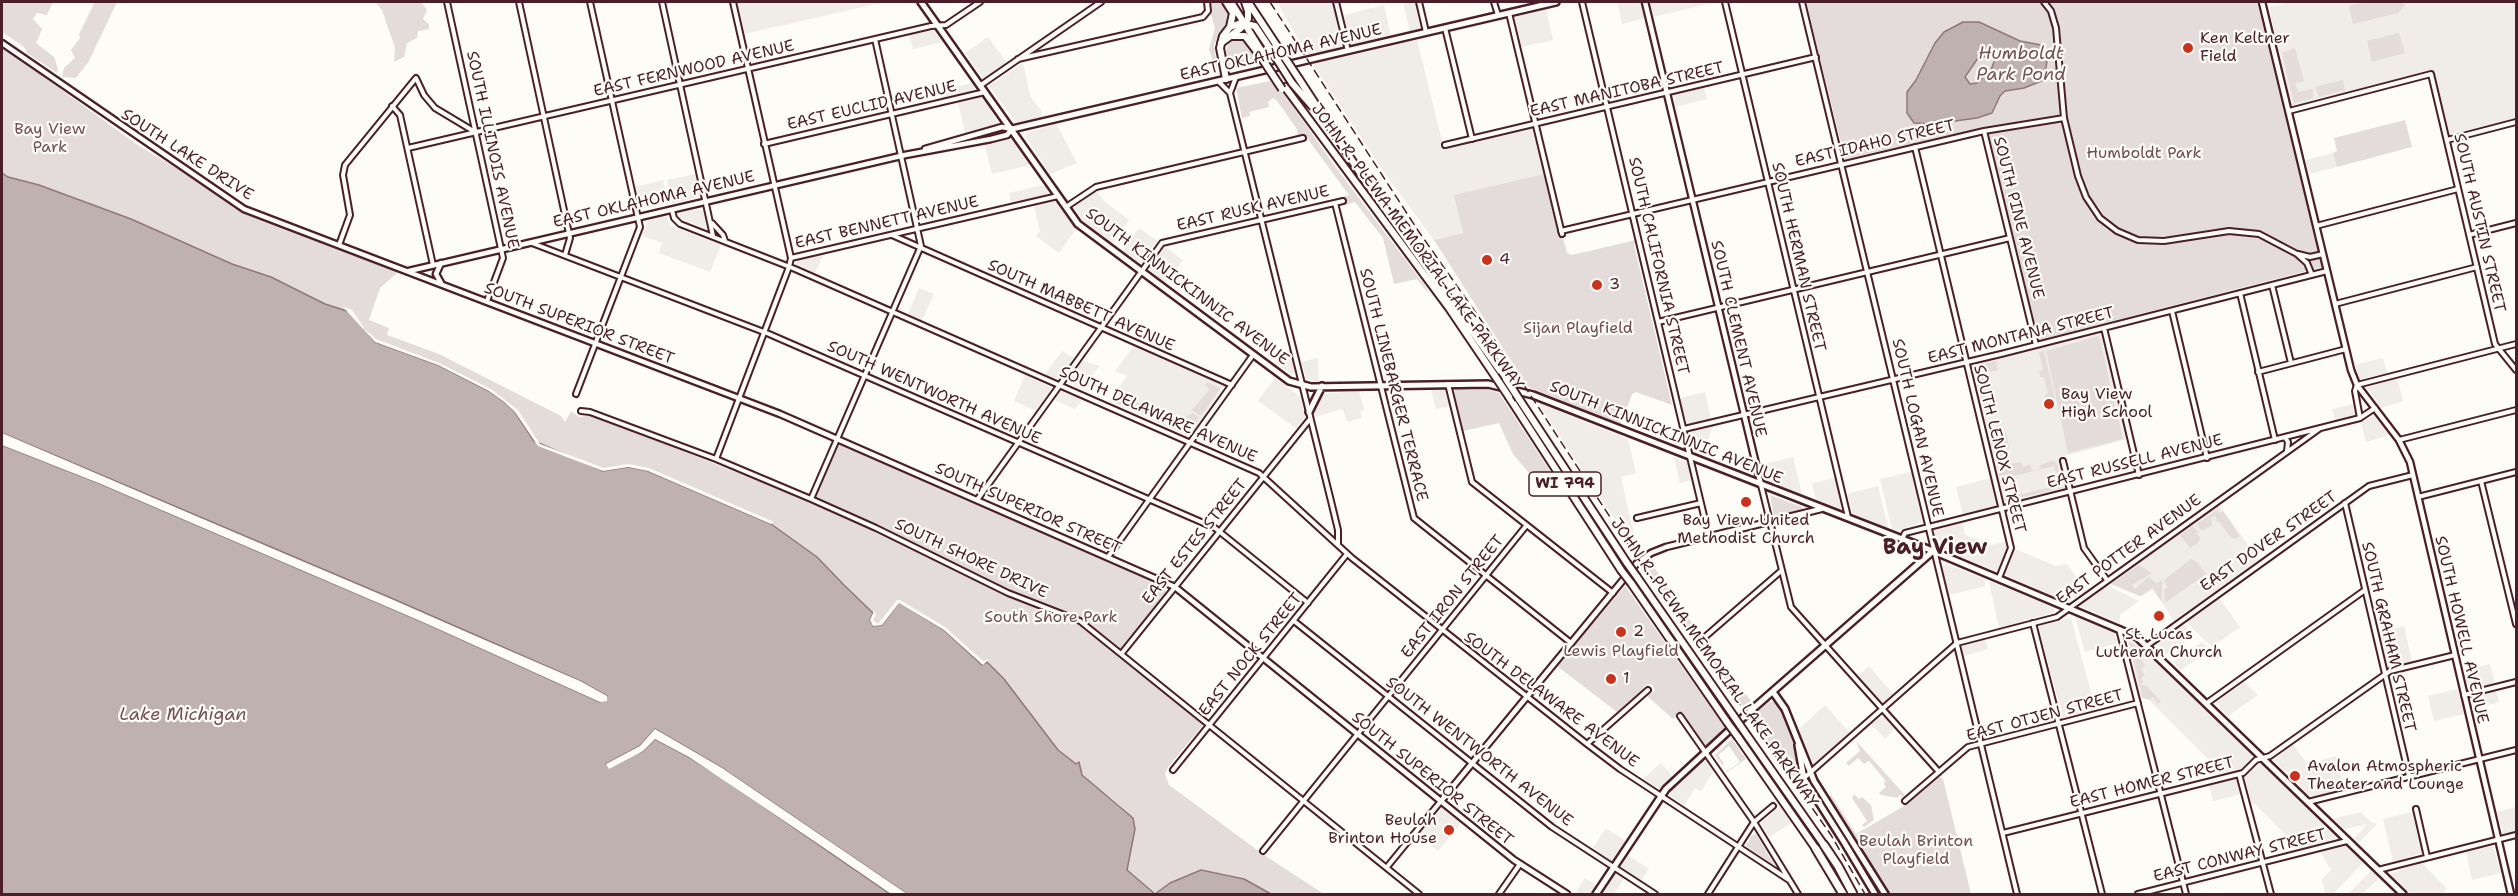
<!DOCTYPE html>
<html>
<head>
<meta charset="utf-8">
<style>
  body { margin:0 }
  #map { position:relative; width:2518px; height:896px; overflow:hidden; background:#fdfcf7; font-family:"Shantell Sans",sans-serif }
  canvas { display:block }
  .frame { position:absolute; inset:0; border:3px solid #4a1f2b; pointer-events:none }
</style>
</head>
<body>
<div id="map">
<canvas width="2518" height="896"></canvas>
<div class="frame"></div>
</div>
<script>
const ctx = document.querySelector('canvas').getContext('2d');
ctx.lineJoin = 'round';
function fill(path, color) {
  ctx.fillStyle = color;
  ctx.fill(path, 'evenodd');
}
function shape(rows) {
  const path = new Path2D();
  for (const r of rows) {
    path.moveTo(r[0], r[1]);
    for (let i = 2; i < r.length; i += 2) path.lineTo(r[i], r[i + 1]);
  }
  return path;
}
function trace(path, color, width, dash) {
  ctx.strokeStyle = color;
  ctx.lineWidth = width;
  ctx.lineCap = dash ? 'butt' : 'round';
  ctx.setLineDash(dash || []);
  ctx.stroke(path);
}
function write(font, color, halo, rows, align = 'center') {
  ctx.font = font + ' "Shantell Sans",sans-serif';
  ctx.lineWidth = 4.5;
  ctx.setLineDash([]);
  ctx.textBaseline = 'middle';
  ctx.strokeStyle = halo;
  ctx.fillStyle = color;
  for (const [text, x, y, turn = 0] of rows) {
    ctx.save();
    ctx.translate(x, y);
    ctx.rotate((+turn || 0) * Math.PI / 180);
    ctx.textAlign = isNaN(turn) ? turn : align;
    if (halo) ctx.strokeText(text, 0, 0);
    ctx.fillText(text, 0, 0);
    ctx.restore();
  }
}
const built = shape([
  [737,2,885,2,744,34],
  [1277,2,1333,2,1342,47,1308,56],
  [1403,2,1416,2,1420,29,1410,32],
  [1617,2,1641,2,1645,18,1622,24],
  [1650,2,1716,2,1653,17],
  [2292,2,2516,2,2516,119,2450,134,2433,71,2292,106,2269,7],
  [1384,5,1391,37,1351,44,1344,15],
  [1546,9,1553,40,1521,47,1515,17],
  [933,30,943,42,913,49,909,35],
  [988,37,1007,63,984,79,965,53],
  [1417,40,1444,149,1532,129,1544,174,1455,195,1463,233,1434,240,1384,172,1313,64],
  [1023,63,1030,96,1042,112,1042,119,1016,123,989,86],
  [972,83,976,91,941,100,939,91],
  [1704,87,1707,99,1675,107,1674,95],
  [982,97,999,123,965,133,958,102],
  [1056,124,1077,163,1050,174,1025,136,1027,133],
  [1009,139,1013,140,1030,165,992,174,985,145],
  [2333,153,2337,167,2309,174,2306,160],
  [696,174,700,191,698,197,672,204,667,180],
  [663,180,669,204,641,209,634,187],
  [1044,185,1048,192,1046,195,1011,202,1009,193],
  [1096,191,1104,201,1129,220,1112,243,1084,222,1075,209,1075,206],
  [1055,201,1076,229,1059,253,1036,236,1040,231,1034,205],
  [699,209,704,212,706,229,679,218,681,213],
  [663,217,667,218,670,226,721,245,710,272,659,253,662,243,641,235,648,221],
  [1139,228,1158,241,1140,263,1123,251],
  [1164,246,1183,260,1165,283,1148,268],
  [824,254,815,273,796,264,799,260],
  [919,288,934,294,922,320,908,314],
  [2101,333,2127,439,2061,457,2060,464,2066,487,2063,490,2004,503,1971,366],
  [1134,346,1224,386,1192,435,1187,436,1109,401,1127,376,1115,371],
  [1290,348,1296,372,1293,375,1274,363],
  [1062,351,1074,358,1060,378,1057,379,1045,374],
  [1318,358,1319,381,1307,380,1301,362],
  [2383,358,2387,373,2360,379,2355,365],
  [1081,360,1099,366,1082,390,1067,381],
  [1025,375,1052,388,1036,411,1014,401],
  [1275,378,1302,398,1306,416,1297,429,1258,401],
  [2397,378,2403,401,2381,408,2367,387],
  [1431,389,1445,389,1450,406,1436,409],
  [1061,391,1082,400,1075,409,1053,399],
  [1359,391,1364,410,1360,411,1362,418,1347,422,1343,409,1314,417,1313,409,1320,394],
  [1705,392,1711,419,1687,424,1680,398],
  [1538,403,1628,439,1636,473,1621,477,1639,556],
  [2354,404,2355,415,2335,421,2332,409],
  [2374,416,2389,435,2366,442,2361,422],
  [1713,426,1702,456,1695,453,1690,432],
  [1674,457,1688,463,1692,480,1680,483],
  [1793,457,1798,477,1802,495,1766,481,1761,465],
  [1911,472,1923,522,1895,531,1892,530,1880,479],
  [1835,478,1842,505,1840,509,1816,500,1812,483],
  [1991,478,1996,506,1963,515,1956,487],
  [1878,486,1888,528,1852,513,1847,494],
  [2219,505,2259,560,2174,621,2153,589,2141,597,2109,583,2192,524,2192,521,2196,521],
  [1962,523,1965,535,1991,545,2005,542,2007,549,1997,571,1938,549,1934,530],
  [2015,549,2056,566,2067,564,2086,591,2068,602,2007,576,2005,573],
  [1946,564,1985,579,1985,586,1949,595,1942,566],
  [1989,581,2053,607,2055,612,1999,628],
  [2106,585,2139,601,2120,615,2120,623,2080,606,2081,603],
  [2219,598,2240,627,2212,647,2186,622],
  [2075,617,2114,632,2118,643,2085,652],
  [2071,618,2096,711,2063,718,2039,629,2040,625],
  [2183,624,2195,635,2166,655,2156,643],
  [2404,626,2412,662,2390,667,2387,665,2379,632],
  [2127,639,2142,646,2252,755,2252,758,2242,768,2222,773,2149,700,2140,697],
  [1986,640,1988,649,1964,656,1962,648,1964,645],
  [2202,642,2210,650,2181,670,2173,662],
  [2490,664,2495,683,2469,689,2464,671],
  [1869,666,1893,694,1885,702,1881,701,1858,676],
  [2244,682,2258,695,2228,716,2216,702],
  [2458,689,2464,714,2434,721,2428,696],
  [2496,691,2499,702,2473,709,2472,698],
  [1825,705,1850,733,1813,764,1798,730],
  [1883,716,1895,729,1885,739,1871,724],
  [2293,744,2307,764,2336,756,2344,789,2316,797,2309,795,2274,760],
  [1703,761,1707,761,1714,771,1701,791,1695,788,1684,805,1669,796,1669,792],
  [1661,763,1674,778,1659,789,1643,779],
  [2258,764,2262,764,2335,836,2335,839,2300,849,2255,804,2252,804,2245,778],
  [2236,779,2241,794,2213,801,2209,785],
  [1780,806,1792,823,1769,837,1761,823],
  [2516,807,2516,831,2504,834,2497,812],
  [1441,808,1461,823,1438,851,1418,834],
  [2361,812,2371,822,2377,824,2358,843,2354,839,2367,824,2344,829,2333,819],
  [2412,812,2422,853,2393,862,2383,819],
  [1606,828,1627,842,1613,862,1592,849],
  [2345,846,2363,863,2334,893,2325,894,2322,879,2331,870,2320,852],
  [2493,846,2501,873,2472,880,2466,852],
  [1628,855,1649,869,1640,881,1621,868],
  [2422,863,2447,889,2441,894,2411,894,2390,874],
  [2371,871,2379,878,2363,894,2348,894],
  [1618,874,1624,879,1614,894,1601,894,1614,875],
  [1585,878,1598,886,1592,894,1575,894]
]);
const green = shape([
  [2,2,53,2,47,15,37,13,33,19,42,29,36,43,54,57,58,69,57,73,27,53,24,47,2,32],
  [95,2,117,2,89,61,76,78,62,77,64,68,75,58,71,50,80,38,79,34],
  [375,2,421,2,427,10,423,19,429,24,429,29,418,31,417,38,407,43,404,57,394,62,395,48,382,10],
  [1211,2,1225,3,1230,16,1214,45,1218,71,1216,72,1209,49,1215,28,1211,14],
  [1806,2,2257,2,2322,267,2039,340,1987,127,1845,159],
  [2366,2,2403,2,2405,5,2398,13,2353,24,2349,6],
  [2399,33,2405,53,2372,62,2367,41],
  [1235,38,1243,38,1247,41,1262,61,1230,68,1226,51,1230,41],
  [2,47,139,146,181,171,236,209,398,272,380,288,369,320,389,328,387,335,439,354,561,416,565,422,571,411,579,417,592,415,813,503,838,446,841,445,1165,587,1166,593,1117,654,1204,724,1168,767,1165,774,1169,785,1264,855,1324,894,1271,894,1244,879,1222,873,1170,883,1155,894,1127,870,1135,830,1129,816,1123,808,1082,775,1079,762,1076,765,1058,750,1004,679,988,662,985,664,882,625,873,626,873,613,817,557,771,524,603,471,538,446,375,342,350,312,325,304,271,277,232,264,39,185,8,177,2,173],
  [2295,48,2304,81,2295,83,2298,92,2313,89,2313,98,2294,103,2282,53],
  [1274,80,1334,165,1426,287,1428,293,1417,279,1394,284,1383,238,1355,202,1344,205,1342,197,1349,195,1304,134,1298,136,1297,129,1277,101,1273,98,1268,102,1269,107,1249,112,1250,116,1242,118,1236,88],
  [2343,80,2345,90,2319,97,2315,87],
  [2405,120,2412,147,2337,167,2333,153,2337,151,2334,138],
  [1544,174,1560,237,1563,238,1567,253,1572,255,1636,240,1634,245,1672,405,1636,392,1632,394,1621,424,1528,387,1434,240,1463,233,1454,195],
  [2099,336,2123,439,2068,453,2046,351],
  [2044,351,2055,398,2046,400,2045,394,2048,393,2044,377,2041,377,2039,371,2043,370,2039,352],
  [1996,361,1998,370,1983,373,1987,390,1984,391,1988,407,1991,406,1993,413,1986,415,1974,367],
  [1207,382,1220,388,1220,389,1201,416,1192,410,1210,389,1205,385],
  [1456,389,1489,390,1499,393,1559,485,1549,497,1513,454,1499,423,1463,431,1454,392],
  [1121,395,1147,407,1148,405,1147,416,1144,413,1117,403],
  [1193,413,1199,418,1188,434,1173,428,1181,419,1184,421,1188,415],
  [2006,433,2009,446,2008,450,2004,451,2012,460,1997,464,1991,443,2002,438,2002,434],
  [2052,460,2057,464,2059,472,2056,473,2054,466,2006,478,2007,481,2001,483,1997,467,2021,462,2023,467,2030,465,2032,471,2040,469,2039,466],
  [2061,480,2062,488,2005,501,2004,495,2009,493,2011,497,2058,485],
  [1770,495,1802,507,1803,510,1774,517],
  [2217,510,2219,513,2223,511,2240,536,2235,539,2231,538,2233,537,2231,537,2220,523,2222,521,2218,523,2215,516,2211,518,2212,526,2202,531,2197,524],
  [2193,526,2198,532,2196,534,2200,537,2198,543,2190,548,2180,535],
  [2191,559,2198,563,2206,574,2165,603,2164,590,2167,587,2164,580],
  [1651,562,1679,606,1751,701,1744,707,1646,566],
  [2139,565,2152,573,2132,585,2135,589,2149,577,2156,583,2162,580,2162,602,2152,588,2140,596,2111,584],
  [1625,586,1727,730,1706,749,1682,714,1680,713,1673,719,1647,696,1655,691,1652,684,1645,685,1643,689,1617,712,1557,666],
  [2129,641,2146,654,2139,658,2145,665,2141,670,2145,675,2141,679,2143,682,2141,685,2147,686,2161,702,2159,703,2155,703,2157,701,2153,697,2150,700,2143,698],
  [1770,701,1776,703,1781,710,1793,739,1798,771,1796,781,1751,716],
  [1732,739,1746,759,1727,772,1726,770,1729,770,1740,762,1729,746,1718,755,1724,764,1722,765,1715,755],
  [1856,741,1905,795,1903,797,1900,795,1897,798,1881,795,1879,793,1886,787,1884,784,1885,780,1869,761,1864,764,1858,758,1849,766,1846,763,1860,751],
  [1940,776,1943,779,1971,894,1890,894,1829,797,1831,795,1856,834,1909,803],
  [1854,794,1859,799,1862,797,1871,805,1874,820,1864,827,1862,825,1867,821,1852,798],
  [1756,834,1774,864,1774,865,1746,846,1752,835]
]);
const water = shape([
  [1963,22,1979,22,2020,41,2041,45,2048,55,2044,80,2024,88,2005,91,2000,96,1992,113,1977,118,1933,124,1914,123,1907,113,1907,92,1916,80,1935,43,1944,32,1963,22],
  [1987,56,1995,59,1991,70,1977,83,1970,84,1965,77,1978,58,1987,56],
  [2,173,8,177,39,185,131,219,232,264,271,277,325,304,350,312,375,342,438,365,489,391,503,401,515,412,534,441,603,471,628,467,648,471,771,524,817,557,844,585,873,613,870,620,873,626,882,625,899,602,944,630,982,665,987,662,1004,679,1058,750,1076,764,1079,762,1082,775,1133,818,1135,829,1127,870,1155,894,1170,883,1201,870,1244,879,1271,894,907,894,722,768,655,729,640,746,606,764,643,751,655,739,689,757,719,776,890,894,2,894,2,445,101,484,425,623,600,702,607,696,580,681,391,598,2,433,2,173]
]);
const pier = shape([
  [343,307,352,310,365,329,376,339,439,363,491,389,518,410,540,444,604,468,628,464,649,468,774,522,771,524,648,471,628,467,603,471,538,446,515,412,503,401,489,391,438,365,375,342],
  [2,433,580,681,607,696,607,701,600,702,425,623,101,484,2,445,2,442,102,481,604,699,579,684,2,437],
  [900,600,945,627,983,661,989,659,983,665,944,630,899,603,882,625,873,626,870,620,874,611,876,614,873,620,878,624,897,600],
  [655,729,722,768,907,894,902,894,854,863,721,771,655,733,648,741,656,737,691,754,816,839,893,894,689,757,655,739,643,751,609,769,606,764,640,746]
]);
const minor = shape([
  [447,2,503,258,487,301],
  [519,2,570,238,565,255],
  [662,2,713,236],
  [733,2,791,258],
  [1336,2,1348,51],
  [1419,2,1426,32],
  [1494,2,1498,15],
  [1582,2,1709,537],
  [1725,2,1848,517],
  [1802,2,2017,894],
  [2044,2,2051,11,2056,28,2064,118,2078,176,2086,197,2100,218,2117,231,2138,240,2164,241,2229,231,2259,234,2297,254,2307,263,2312,275],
  [1509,13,1562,234],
  [1445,28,1472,139],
  [1018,59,1203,17,1208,11,1207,2],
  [1218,81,1230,93,1331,501,1338,530,1338,544],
  [981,85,1101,2],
  [1230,93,1236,77],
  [392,106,400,115,433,265],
  [2289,111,2431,74,2495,344,2516,370],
  [1984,131,2036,345],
  [2447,140,2516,122],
  [764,144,985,92],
  [1445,145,1816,57],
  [1915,147,2011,548,1999,578],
  [408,148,931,26,946,25,980,2],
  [1335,203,1414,518,1571,643],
  [1066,207,1096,187,1303,138],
  [672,210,674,218,680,224,795,269,1259,473,1352,558,1587,744,1620,769,1789,880],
  [712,223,723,235,725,241],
  [2316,226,2458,189],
  [1561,231,1984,131,2064,118],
  [892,235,1232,385],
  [2469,235,2516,223],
  [532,243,769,334,1215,528,1308,603],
  [339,245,350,215,343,175,345,165,416,78,424,95,435,108,475,132],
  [2298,254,2310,257,2323,254],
  [2272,285,2291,363],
  [2240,293,2275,440],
  [2335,304,2477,267],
  [2172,311,2207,458],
  [1658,322,2010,238],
  [2104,328,2139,475],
  [2258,372,2346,349],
  [1448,384,1472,482,1613,593],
  [576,394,640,227,590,2],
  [581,411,590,412,716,459,811,499,876,528,1008,593,1080,621,1419,894],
  [2360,418,2355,391,2357,385,2516,344],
  [1684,429,2001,354,2327,271],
  [2285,437,2288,442,2287,451],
  [2399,440,2516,410],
  [716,459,789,267,791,258,1058,196],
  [2063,461,2084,548,2107,580],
  [2481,481,2516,624],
  [1761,485,1791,607,1939,772],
  [2418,497,2516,472],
  [811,499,921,246,875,39],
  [977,500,1162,243,1343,201],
  [2345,503,2409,776],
  [1637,518,1701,503],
  [1902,539,1905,533,2360,418,2375,408],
  [1108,557,1253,355],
  [1294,621,1552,827,1655,894],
  [2033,623,2102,894],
  [2119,629,2186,894],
  [1706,636,1781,571],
  [2148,645,2369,486,2413,475],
  [1122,653,1310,419],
  [2464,695,2516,682],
  [2207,703,2365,590],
  [1680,716,1754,822,1798,894],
  [1587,744,1648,690],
  [1173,770,1347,554],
  [2239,774,2271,894],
  [1804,778,1957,643,2057,617,2319,429],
  [1905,801,1968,747,2138,703],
  [2308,802,2516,750],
  [2416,809,2427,857],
  [2003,833,2243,773,2256,760,2270,756,2390,671,2455,655],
  [1263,851,1526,526],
  [1387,867,1441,801],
  [2378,870,2516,835],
  [1499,894,1520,864],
  [1708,894,1754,822,1773,806],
  [2138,894,2347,841]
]);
const tertiary = shape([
  [1645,2,1761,485],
  [2262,2,2351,370,2357,385,2399,440,2410,462,2511,894],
  [2,43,244,209,780,414,1175,587,1514,860,1567,894],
  [925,149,1002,127,1012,129],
  [409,271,905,155,991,139,1007,135,1012,129],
  [441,283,436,274,441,263],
  [1441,801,1637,563,1651,553,1666,547,1821,509]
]);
const secondary = shape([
  [921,2,1078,224,1289,381,1311,387,1488,384,1533,395,1933,551,2137,637,2403,894],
  [1012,129,1556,2],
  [1309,412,1322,386],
  [1773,692,1785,709,1814,781,1885,894],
  [1798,745,1804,779,1844,842,1875,894],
  [1596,894,1666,789,1748,713,1933,551]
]);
const primary = shape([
  [1226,2,1233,13,1230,27],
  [1231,2,1264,55],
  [1248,2,1277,46],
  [1232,36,1245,36,1261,57],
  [1221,43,1241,28,1248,19,1248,11,1245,2],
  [1226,79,1220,48,1223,36,1230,27,1241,23,1255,26,1271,50],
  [1299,79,1366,182,1506,379],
  [1292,83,1312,106],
  [1285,87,1449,308,1495,376],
  [1509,397,1621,570],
  [1519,399,1627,563],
  [1637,577,1733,715],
  [1631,583,1727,722],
  [1744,731,1824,845],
  [1738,737,1816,849]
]);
const motorway = shape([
  [1824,845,1838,866,1853,894],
  [1816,849,1843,894]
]);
const rail = shape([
  [1270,2,1419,232,1488,330,1625,540,1831,835,1865,894]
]);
const primaryBridge = shape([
  [1277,46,1299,79],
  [1271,50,1292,83],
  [1261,57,1282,89],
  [1495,376,1509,397],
  [1506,379,1519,399],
  [1627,563,1637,577],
  [1621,570,1631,583],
  [1733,715,1744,731],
  [1727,722,1738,737]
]);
const markers = [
  [2188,48,6,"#c8321e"],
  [1487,260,6,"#c8321e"],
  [1597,285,6,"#c8321e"],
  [2049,404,6,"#c8321e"],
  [1746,502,6,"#c8321e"],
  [2159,616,6,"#c8321e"],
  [1621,632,6,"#c8321e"],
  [1611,679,6,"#c8321e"],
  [2295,776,6,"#c8321e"],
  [1449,830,6,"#c8321e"]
];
const shields = [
  [1565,484,72]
];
const shieldNames = [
  ["WI 794",1565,484]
];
const poiNames = [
  ["Ken Keltner",2200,39],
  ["Field",2200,57],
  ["4",1499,260],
  ["3",1609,285],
  ["Bay View",2061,395],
  ["High School",2061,413],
  ["Bay View United",1746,521,"center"],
  ["Methodist Church",1746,539,"center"],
  ["2",1633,632],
  ["St. Lucas",2159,635,"center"],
  ["Lutheran Church",2159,653,"center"],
  ["1",1623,679],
  ["Avalon Atmospheric",2307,767],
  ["Theater and Lounge",2307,785],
  ["Beulah",1437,821,"right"],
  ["Brinton House",1437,839,"right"]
];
const streetNames = [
  ["EAST OKLAHOMA AVENUE",1281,53,-13],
  ["EAST FERNWOOD AVENUE",694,69,-13],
  ["EAST MANITOBA STREET",1627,90,-13],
  ["EAST EUCLID AVENUE",872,106,-13],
  ["EAST IDAHO STREET",1875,144,-13],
  ["SOUTH ILLINOIS AVENUE",492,150,78],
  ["SOUTH LAKE DRIVE",187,155,33],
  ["EAST OKLAHOMA AVENUE",654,200,-13],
  ["EAST RUSK AVENUE",1253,209,-13],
  ["SOUTH PINE AVENUE",2018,218,76],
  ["EAST BENNETT AVENUE",887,223,-13],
  ["SOUTH AUSTIN STREET",2479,223,77],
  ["JOHN R. PLEWA MEMORIAL LAKE PARKWAY",1417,247,54],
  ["SOUTH HERMAN STREET",1798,257,77],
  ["SOUTH CALIFORNIA STREET",1658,266,77],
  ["SOUTH KINNICKINNIC AVENUE",1187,287,37],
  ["SOUTH MABBETT AVENUE",1081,306,24],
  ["SOUTH SUPERIOR STREET",579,324,21],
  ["EAST MONTANA STREET",2021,336,-14],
  ["SOUTH CLEMENT AVENUE",1738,339,77],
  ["SOUTH LINEBARGER TERRACE",1393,385,76],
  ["SOUTH WENTWORTH AVENUE",934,393,24],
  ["SOUTH DELAWARE AVENUE",1158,415,24],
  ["SOUTH LOGAN AVENUE",1917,428,77],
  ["SOUTH KINNICKINNIC AVENUE",1666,433,22],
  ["SOUTH LENOX STREET",1999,449,76],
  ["EAST RUSSELL AVENUE",2135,462,-14],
  ["SOUTH SUPERIOR STREET",1028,509,24],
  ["EAST ESTES STREET",1195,542,-51],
  ["EAST DOVER STREET",2269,542,-35],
  ["EAST POTTER AVENUE",2129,550,-36],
  ["SOUTH SHORE DRIVE",971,559,25],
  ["EAST IRON STREET",1453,597,-51],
  ["SOUTH HOWELL AVENUE",2461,630,77],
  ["SOUTH GRAHAM STREET",2388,637,77],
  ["EAST NOCK STREET",1251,655,-51],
  ["JOHN R. PLEWA MEMORIAL LAKE PARKWAY",1714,663,55],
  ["SOUTH DELAWARE AVENUE",1551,700,37],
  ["EAST OTJEN STREET",2045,716,-15],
  ["SOUTH WENTWORTH AVENUE",1479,752,38],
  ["SOUTH SUPERIOR STREET",1432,779,39],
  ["EAST HOMER STREET",2152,783,-14],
  ["EAST CONWAY STREET",2240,856,-14]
];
const parkNames = [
  ["Bay View",50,130],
  ["Park",50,148],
  ["Humboldt Park",2144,154],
  ["Sijan Playfield",1578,329],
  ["South Shore Park",1051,618],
  ["Lewis Playfield",1621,652],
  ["Beulah Brinton",1916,842],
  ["Playfield",1916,860]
];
const waterNames = [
  ["Humboldt",2021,54],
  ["Park Pond",2021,75],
  ["Lake Michigan",183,715]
];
const districtNames = [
  ["Bay View",1935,548]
];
fill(built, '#f0ece8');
fill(green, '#e3dcda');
fill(water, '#c0b1b1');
trace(water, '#91777b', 1.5);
fill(pier, '#fdfcf7');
trace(minor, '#4a1f2b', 8);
trace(tertiary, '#4a1f2b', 9);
trace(secondary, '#4a1f2b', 10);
trace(primary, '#4a1f2b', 10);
trace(motorway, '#4a1f2b', 11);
trace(minor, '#fdfcf7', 4);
trace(tertiary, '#fdfcf7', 4.5);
trace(secondary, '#fdfcf7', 5);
trace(primary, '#fdfcf7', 6);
trace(motorway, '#fdfcf7', 7);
trace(rail, '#4a1f2b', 1.5, [9, 4.5]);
trace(primaryBridge, '#4a1f2b', 10, []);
trace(primaryBridge, '#fdfcf7', 6);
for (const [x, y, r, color] of markers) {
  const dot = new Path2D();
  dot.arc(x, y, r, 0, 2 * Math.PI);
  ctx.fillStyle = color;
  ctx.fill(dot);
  trace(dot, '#fdfcf7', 2);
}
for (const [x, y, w] of shields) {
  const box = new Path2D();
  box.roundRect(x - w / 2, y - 12, w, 24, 4.5);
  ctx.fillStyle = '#fdfcf7';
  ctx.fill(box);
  trace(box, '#4a1f2b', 1.5);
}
write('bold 15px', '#4a1f2b', null, shieldNames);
write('16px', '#4a1f2b', '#fdfcf7', poiNames, 'left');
write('16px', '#4a1f2b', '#fdfcf7', streetNames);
write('16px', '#704e57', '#fdfcf7', parkNames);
write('italic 18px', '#73525a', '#fdfcf7', waterNames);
write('bold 22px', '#4a1f2b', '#fdfcf7', districtNames);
</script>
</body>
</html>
